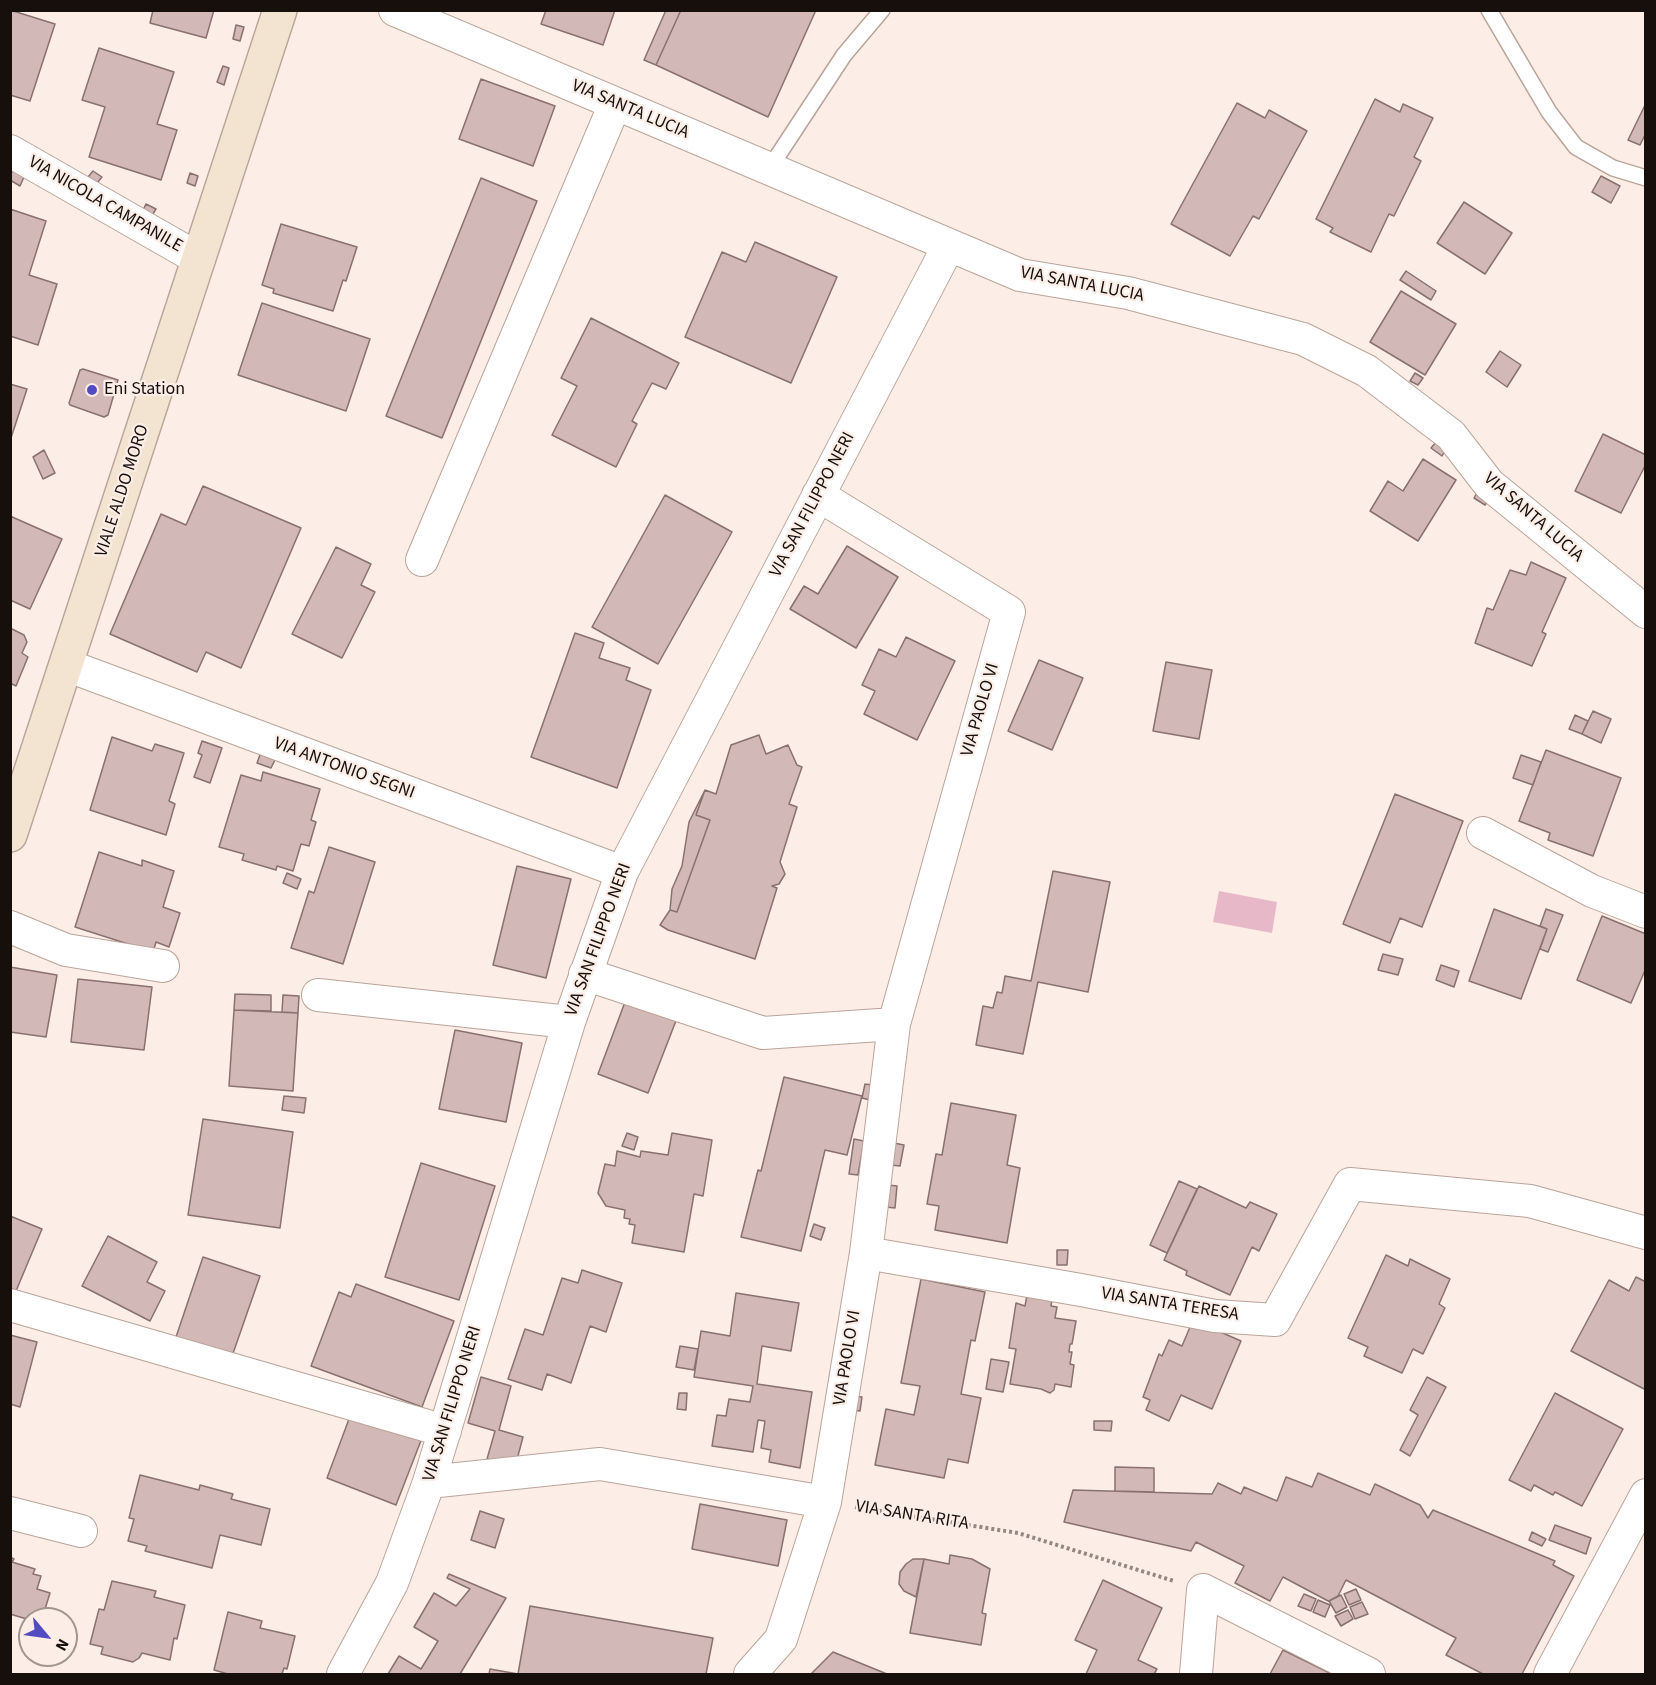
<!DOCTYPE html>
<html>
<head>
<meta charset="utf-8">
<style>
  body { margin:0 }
  #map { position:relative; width:1656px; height:1685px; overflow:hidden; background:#fceee7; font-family:"Source Sans 3",sans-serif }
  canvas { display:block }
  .frame { position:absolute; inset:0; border:12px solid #160f0b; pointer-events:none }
  .north { position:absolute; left:18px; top:1607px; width:60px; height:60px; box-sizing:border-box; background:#fceee7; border:2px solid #a0958f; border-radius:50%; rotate:119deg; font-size:16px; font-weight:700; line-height:24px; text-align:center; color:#160f0b }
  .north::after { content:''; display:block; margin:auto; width:21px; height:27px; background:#534bc2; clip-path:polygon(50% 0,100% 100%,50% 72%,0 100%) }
</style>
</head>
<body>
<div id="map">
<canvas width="1656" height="1685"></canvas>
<div class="frame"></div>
<div class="north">N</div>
</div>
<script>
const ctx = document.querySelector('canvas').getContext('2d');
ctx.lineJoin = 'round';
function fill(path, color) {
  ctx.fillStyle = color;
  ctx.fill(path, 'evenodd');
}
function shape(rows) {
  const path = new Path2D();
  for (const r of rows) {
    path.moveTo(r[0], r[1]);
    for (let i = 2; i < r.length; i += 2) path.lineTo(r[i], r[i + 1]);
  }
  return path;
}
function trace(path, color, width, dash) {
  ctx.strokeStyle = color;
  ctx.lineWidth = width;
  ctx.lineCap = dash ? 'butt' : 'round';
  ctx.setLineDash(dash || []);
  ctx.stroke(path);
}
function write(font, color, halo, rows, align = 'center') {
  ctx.font = font + ' "Source Sans 3",sans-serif';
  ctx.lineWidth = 4.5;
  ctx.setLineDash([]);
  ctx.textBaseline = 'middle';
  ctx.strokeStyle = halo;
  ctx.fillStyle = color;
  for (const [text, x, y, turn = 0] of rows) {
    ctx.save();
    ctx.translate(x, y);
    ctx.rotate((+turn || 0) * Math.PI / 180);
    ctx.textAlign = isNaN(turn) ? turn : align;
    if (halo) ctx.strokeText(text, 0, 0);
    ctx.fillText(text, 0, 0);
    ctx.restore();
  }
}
const water = shape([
  [1219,891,1277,902,1272,933,1213,922]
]);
const building = shape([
  [10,10,55,24,30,101,10,95,10,10],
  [153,10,214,10,206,38,150,23,153,10],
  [546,10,615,10,603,45,541,24,546,10],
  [666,10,681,10,656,65,644,60,666,10],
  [681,10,816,10,768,117,656,65,681,10],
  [236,25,244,27,240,41,233,39,236,25],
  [99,48,174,72,157,124,177,130,161,180,89,157,105,107,82,100,99,48],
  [223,66,229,68,224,85,217,82,223,66],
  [481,79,555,106,533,166,459,139,481,79],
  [1375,99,1400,112,1403,104,1433,118,1414,157,1421,161,1394,216,1389,214,1371,252,1330,232,1333,228,1316,219,1375,99],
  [1237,103,1265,118,1269,110,1307,131,1259,219,1253,216,1230,256,1171,224,1237,103],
  [1646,103,1646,133,1640,145,1628,140,1646,103],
  [12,170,24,177,20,186,10,180,12,170],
  [93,171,102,177,97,183,88,177,93,171],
  [190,173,198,176,195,186,187,183,190,173],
  [1601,176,1620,186,1611,203,1592,192,1601,176],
  [481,178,537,201,442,438,386,416,481,178],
  [1464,202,1512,233,1485,274,1437,243,1464,202],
  [146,204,156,209,151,217,142,212,146,204],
  [10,209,46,221,29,275,57,284,38,345,10,336,10,209],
  [281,224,357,247,346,281,343,280,333,311,273,293,274,289,262,285,281,224],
  [755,242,837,277,791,383,685,337,722,252,746,262,755,242],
  [1406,271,1436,291,1431,300,1400,280,1406,271],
  [1401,291,1456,324,1425,375,1370,342,1401,291],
  [262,303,370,339,346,411,238,375,262,303],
  [591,318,679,363,666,389,652,383,632,421,637,424,616,467,552,435,577,386,561,378,591,318],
  [1500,351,1521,365,1507,387,1486,372,1500,351],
  [83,369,118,380,108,415,104,417,70,405,69,403,80,370,83,369],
  [1415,373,1423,378,1418,385,1410,381,1415,373],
  [10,384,27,389,10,441,10,384],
  [1603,434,1646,455,1646,464,1621,513,1575,491,1603,434],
  [1436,442,1446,449,1442,456,1431,448,1436,442],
  [44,450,55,473,43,479,33,457,44,450],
  [1423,459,1456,480,1418,541,1370,511,1388,481,1403,491,1423,459],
  [203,486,301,528,241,668,206,652,197,672,110,634,161,514,186,525,203,486],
  [1478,491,1488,501,1485,505,1474,498,1478,491],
  [665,495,732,532,658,664,592,627,665,495],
  [10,516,62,539,30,609,10,600,10,516],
  [847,546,898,577,856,648,790,609,804,586,818,594,847,546],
  [336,547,371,564,361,585,375,592,342,658,292,634,336,547],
  [1531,562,1566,578,1542,632,1546,634,1532,666,1475,643,1487,608,1493,610,1510,570,1526,575,1531,562],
  [10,628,24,635,27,642,22,653,28,657,16,686,10,683,10,628],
  [575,633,604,643,599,658,630,668,626,680,651,690,617,788,531,757,575,633],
  [906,637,955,661,917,740,864,714,875,691,862,685,879,649,896,657,906,637],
  [1039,660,1083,678,1052,750,1008,731,1039,660],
  [1166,662,1212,670,1199,739,1153,731,1166,662],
  [1593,711,1611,719,1601,743,1582,734,1593,711],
  [1575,715,1588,721,1582,734,1569,729,1575,715],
  [759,735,766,754,788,745,797,765,802,767,789,804,797,807,780,862,785,874,779,884,772,886,777,888,755,959,668,930,660,925,670,910,677,912,710,820,696,815,705,790,716,794,731,745,759,735],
  [112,737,152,751,155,744,184,753,169,801,175,804,166,835,90,810,112,737],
  [202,741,222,748,210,783,194,777,202,755,198,753,202,741],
  [1546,750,1621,778,1593,856,1548,840,1550,833,1519,821,1546,750],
  [261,752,276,758,271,768,257,763,261,752],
  [1521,755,1541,762,1533,785,1513,778,1521,755],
  [263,772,320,789,311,820,316,822,309,846,301,844,293,871,277,866,276,870,242,860,244,854,219,847,241,775,261,781,263,772],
  [705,790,696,815,710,820,677,912,670,910,672,889,682,866,689,822,705,790],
  [1395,794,1463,821,1422,927,1400,918,1390,943,1343,924,1395,794],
  [329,847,375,862,343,964,291,948,309,891,314,893,329,847],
  [99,852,142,866,142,860,174,871,163,907,180,913,169,947,156,942,153,952,75,927,99,852],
  [517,866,571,879,546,978,493,965,517,866],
  [1053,871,1110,882,1088,992,1038,982,1023,1054,976,1045,983,1006,993,1008,997,992,1002,993,1005,976,1031,981,1053,871],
  [287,873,301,879,297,889,283,883,287,873],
  [1494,909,1547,929,1521,999,1469,981,1494,909],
  [1546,909,1563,915,1548,952,1540,949,1547,929,1540,926,1546,909],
  [1602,916,1646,934,1646,968,1631,1003,1577,980,1602,916],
  [1383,954,1403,959,1398,975,1378,970,1383,954],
  [1441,965,1459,971,1454,987,1436,980,1441,965],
  [10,967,57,975,46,1037,10,1032,10,967],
  [78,979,152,987,144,1050,71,1042,78,979],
  [235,994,271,995,271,1011,234,1010,235,994],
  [628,994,679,1013,648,1093,598,1074,628,994],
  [283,995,299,996,298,1013,282,1012,283,995],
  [234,1010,298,1013,293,1091,229,1086,234,1010],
  [455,1030,522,1043,506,1122,439,1109,455,1030],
  [784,1077,862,1096,847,1155,825,1150,801,1251,741,1237,758,1170,761,1171,763,1163,784,1077],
  [865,1084,873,1085,870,1100,862,1098,865,1084],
  [284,1096,306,1098,304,1113,282,1110,284,1096],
  [951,1103,1016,1115,1007,1165,1020,1168,1007,1243,935,1230,939,1206,927,1204,936,1154,942,1155,951,1103],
  [203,1119,293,1132,280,1228,188,1215,203,1119],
  [627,1133,638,1137,634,1150,622,1146,627,1133],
  [672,1133,712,1140,703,1196,694,1194,684,1252,632,1243,635,1225,629,1224,630,1219,624,1218,625,1210,606,1206,598,1193,605,1164,615,1166,617,1151,640,1157,641,1151,668,1155,672,1133],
  [854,1139,864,1141,858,1175,849,1174,854,1139],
  [894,1143,904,1145,900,1166,890,1165,894,1143],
  [421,1163,495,1186,459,1300,385,1277,421,1163],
  [1179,1181,1197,1189,1167,1253,1150,1245,1179,1181],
  [888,1185,897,1186,895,1208,886,1207,888,1185],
  [1199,1186,1246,1208,1250,1202,1277,1214,1259,1251,1252,1247,1230,1295,1186,1275,1187,1271,1164,1260,1199,1186],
  [10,1216,42,1229,16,1291,10,1288,10,1216],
  [814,1224,825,1228,821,1240,810,1236,814,1224],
  [108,1236,157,1262,147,1282,165,1291,150,1321,82,1286,108,1236],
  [1057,1250,1068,1250,1067,1265,1057,1265,1057,1250],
  [1386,1255,1408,1266,1410,1259,1450,1279,1439,1304,1445,1308,1423,1354,1413,1349,1402,1373,1364,1356,1368,1347,1348,1338,1386,1255],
  [203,1257,260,1276,230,1362,174,1343,203,1257],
  [582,1270,622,1283,606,1332,590,1326,571,1383,547,1374,542,1390,508,1379,525,1329,543,1335,562,1278,578,1283,582,1270],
  [1636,1277,1646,1282,1646,1390,1571,1351,1609,1280,1629,1291,1636,1277],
  [921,1279,985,1292,975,1341,971,1340,961,1394,981,1398,968,1463,948,1459,944,1478,875,1465,886,1409,914,1415,920,1386,901,1383,921,1279],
  [356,1284,454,1321,422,1407,311,1366,339,1292,351,1297,356,1284],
  [736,1293,799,1303,791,1351,762,1346,757,1384,812,1392,800,1468,769,1462,771,1450,761,1448,765,1421,758,1420,753,1452,712,1446,717,1415,726,1416,729,1399,750,1402,753,1386,694,1377,701,1331,730,1336,736,1293],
  [1027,1295,1052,1299,1051,1306,1057,1307,1055,1318,1076,1321,1072,1344,1070,1344,1069,1352,1072,1352,1070,1364,1074,1365,1071,1387,1055,1384,1054,1390,1050,1393,1041,1389,1010,1384,1016,1349,1009,1348,1016,1303,1025,1306,1027,1295],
  [1193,1320,1241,1341,1212,1409,1181,1395,1169,1421,1146,1410,1150,1400,1143,1397,1159,1354,1162,1356,1169,1340,1182,1346,1193,1320],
  [10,1335,37,1342,20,1407,10,1404,10,1335],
  [680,1346,698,1349,694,1370,676,1367,680,1346],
  [991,1359,1009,1362,1003,1392,986,1389,991,1359],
  [481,1377,511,1386,499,1430,523,1437,515,1467,487,1459,495,1431,468,1423,481,1377],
  [1427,1377,1446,1387,1410,1456,1400,1450,1418,1415,1410,1410,1427,1377],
  [679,1393,687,1393,686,1410,677,1409,679,1393],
  [1555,1393,1623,1429,1582,1506,1555,1492,1553,1495,1534,1485,1531,1491,1509,1480,1555,1393],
  [852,1396,862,1397,860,1411,851,1410,852,1396],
  [352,1411,422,1438,396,1505,327,1478,352,1411],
  [1094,1421,1112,1421,1111,1431,1094,1430,1094,1421],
  [1115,1467,1154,1468,1154,1492,1115,1491,1115,1467],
  [1318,1473,1370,1495,1375,1484,1420,1505,1428,1518,1433,1510,1555,1561,1553,1565,1574,1576,1522,1674,1483,1674,1446,1655,1456,1638,1346,1580,1338,1596,1329,1601,1330,1602,1283,1577,1270,1601,1235,1583,1244,1566,1196,1542,1191,1551,1064,1522,1073,1490,1212,1494,1218,1483,1241,1494,1244,1487,1277,1501,1286,1477,1312,1487,1318,1473],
  [140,1475,199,1490,200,1485,233,1494,231,1499,270,1509,261,1545,220,1535,212,1568,145,1551,147,1546,128,1541,134,1519,129,1518,140,1475],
  [700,1504,787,1520,778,1566,692,1549,700,1504],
  [480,1511,504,1519,495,1548,471,1540,480,1511],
  [1555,1525,1591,1538,1586,1554,1549,1540,1555,1525],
  [1532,1532,1546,1539,1542,1546,1529,1540,1532,1532],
  [950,1555,972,1559,990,1569,982,1613,986,1614,981,1645,910,1633,924,1559,949,1564,950,1555],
  [10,1557,14,1559,12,1562,35,1569,33,1574,41,1576,37,1589,50,1593,42,1619,30,1620,10,1614,10,1557],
  [913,1559,924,1559,916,1597,904,1591,899,1584,900,1572,906,1564,913,1559],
  [449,1574,506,1598,460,1674,388,1674,399,1656,421,1669,438,1641,414,1627,434,1593,456,1606,470,1589,447,1578,449,1574],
  [1103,1580,1162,1608,1138,1660,1157,1669,1154,1674,1086,1674,1097,1650,1075,1640,1103,1580],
  [112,1581,156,1591,154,1597,185,1605,177,1639,174,1638,170,1660,142,1653,139,1658,133,1662,101,1654,103,1647,90,1644,99,1609,104,1610,112,1581],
  [1356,1589,1361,1600,1349,1605,1344,1594,1356,1589],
  [1304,1594,1316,1599,1311,1611,1298,1606,1304,1594],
  [1341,1595,1347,1607,1336,1613,1329,1601,1341,1595],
  [1318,1600,1330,1605,1325,1617,1313,1612,1318,1600],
  [1362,1602,1368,1614,1355,1619,1350,1607,1362,1602],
  [530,1606,713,1638,706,1674,489,1674,490,1669,518,1674,530,1606],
  [1348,1610,1353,1619,1341,1626,1335,1616,1348,1610],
  [228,1612,262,1621,260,1628,295,1636,287,1669,284,1668,282,1674,228,1674,214,1670,228,1612],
  [1283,1650,1332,1674,1270,1674,1283,1650],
  [833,1652,887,1674,811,1674,833,1652]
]);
const path = shape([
  [855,1507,1018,1533,1174,1581]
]);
const lane = shape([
  [1489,10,1549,112,1576,147,1613,168,1646,178],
  [769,169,844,55,882,10]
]);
const street = shape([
  [395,10,1020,275,1128,293,1303,339,1367,371,1451,435,1489,484,1646,612],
  [10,151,199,259],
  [422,560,615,104],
  [66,665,622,872],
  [1483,833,1592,891,1646,912],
  [10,927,66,950,163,966],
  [585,974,763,1033,894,1024],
  [318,995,569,1022],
  [866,1253,1081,1290,1215,1316,1275,1320,1350,1184,1530,1201,1646,1233],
  [10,1305,445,1431],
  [429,1482,600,1464,825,1502],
  [10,1513,81,1531],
  [343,1674,392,1583,429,1482,569,1022,622,872,949,245],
  [750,1674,781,1639,825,1502,866,1253,894,1024,1009,612,818,495],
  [1196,1674,1203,1590,1369,1674],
  [1550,1674,1646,1495]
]);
const secondary = shape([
  [10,835,280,10]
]);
const markers = [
  [92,390,6,"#534bc2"]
];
const streetNames = [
  ["VIA SANTA LUCIA",630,110,23],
  ["VIA NICOLA CAMPANILE",105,205,30],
  ["VIA SANTA LUCIA",1082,285,11],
  ["VIALE ALDO MORO",123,491,-72],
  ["VIA SAN FILIPPO NERI",813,505,-62],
  ["VIA SANTA LUCIA",1533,518,41],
  ["VIA PAOLO VI",981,710,-74],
  ["VIA ANTONIO SEGNI",344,769,20],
  ["VIA SAN FILIPPO NERI",599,940,-70],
  ["VIA SANTA TERESA",1170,1305,9],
  ["VIA PAOLO VI",848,1358,-81],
  ["VIA SAN FILIPPO NERI",453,1404,-73],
  ["VIA SANTA RITA",912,1516,9]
];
const poiNames = [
  ["Eni Station",104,390]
];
fill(water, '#e7b9c8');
fill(building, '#d2b8b6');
trace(building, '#897170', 1.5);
trace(lane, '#baa499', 18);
trace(street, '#baa499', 34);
trace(secondary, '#baa499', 36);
trace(path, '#928781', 4, [3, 3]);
trace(lane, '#fff', 15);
trace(street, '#fff', 32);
trace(secondary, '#f2e4d1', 33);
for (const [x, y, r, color] of markers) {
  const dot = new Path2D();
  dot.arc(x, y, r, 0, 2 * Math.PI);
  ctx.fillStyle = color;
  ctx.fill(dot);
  trace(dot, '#fceee7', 2);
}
write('18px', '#160f0b', '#fceee7', streetNames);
write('18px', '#160f0b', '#fceee7', poiNames, 'left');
</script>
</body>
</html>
